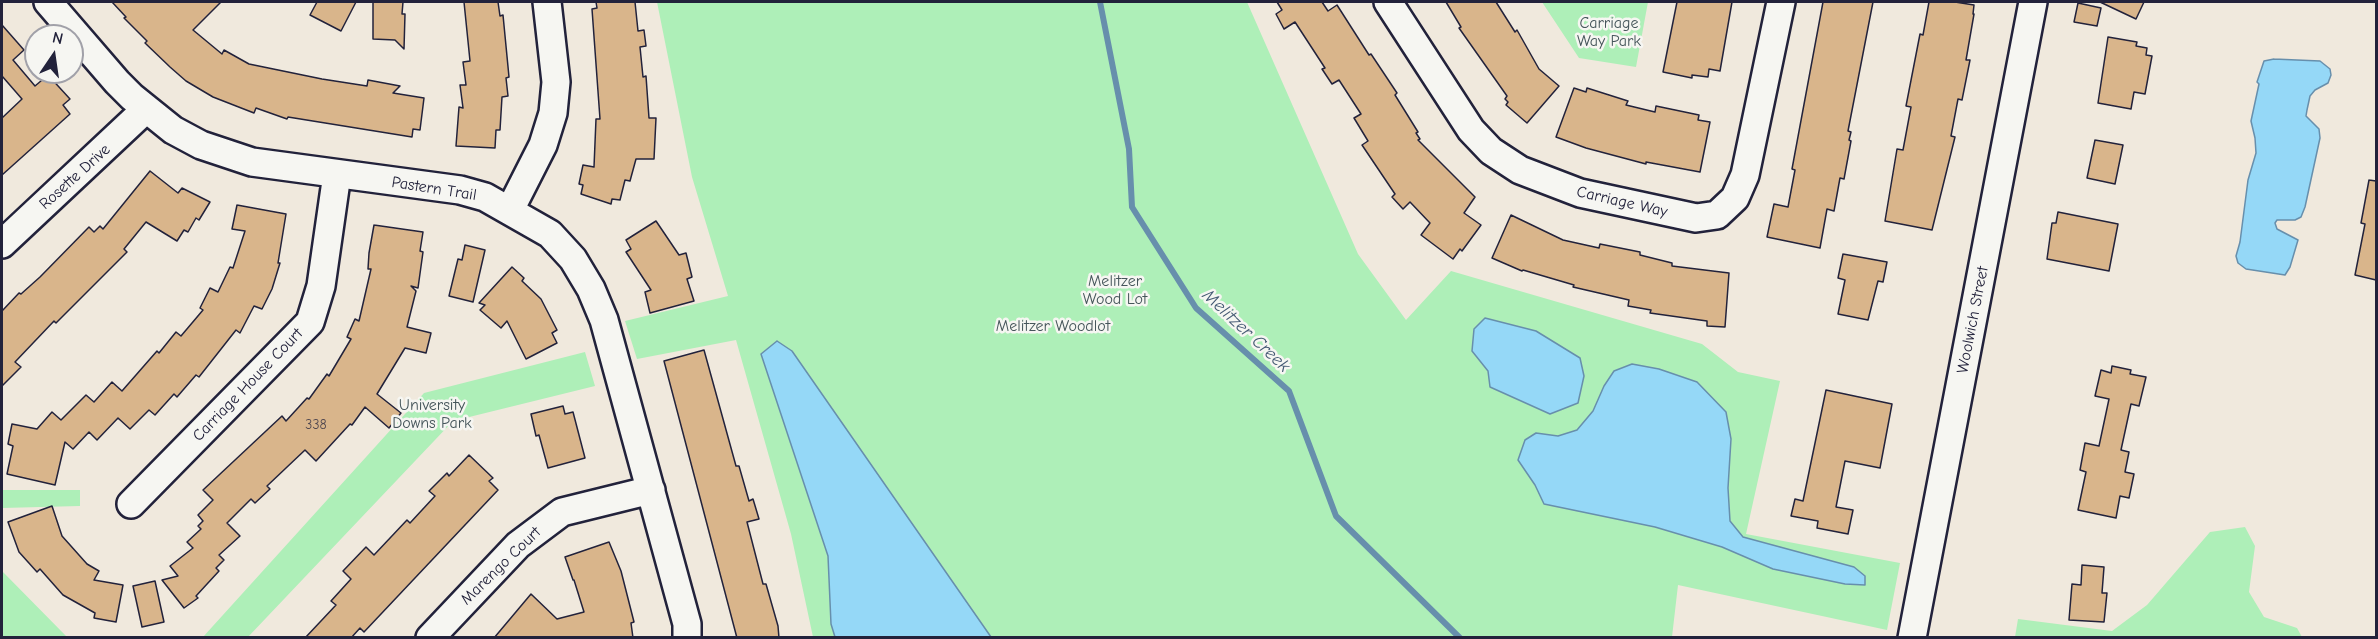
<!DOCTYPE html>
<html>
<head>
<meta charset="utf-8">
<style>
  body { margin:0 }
  #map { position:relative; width:2378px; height:639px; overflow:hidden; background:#f0e9dd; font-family:"Comic Neue",sans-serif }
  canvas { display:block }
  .frame { position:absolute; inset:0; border:3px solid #22223b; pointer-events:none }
  .north { position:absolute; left:24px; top:24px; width:60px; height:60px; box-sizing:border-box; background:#f6f6f2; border:2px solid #a1a1a9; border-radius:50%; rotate:13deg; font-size:16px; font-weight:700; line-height:24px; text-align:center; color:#22223b }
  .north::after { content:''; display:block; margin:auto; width:21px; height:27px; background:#22223b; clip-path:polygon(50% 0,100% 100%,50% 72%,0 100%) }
</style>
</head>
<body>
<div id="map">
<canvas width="2378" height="639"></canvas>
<div class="frame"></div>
<div class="north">N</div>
</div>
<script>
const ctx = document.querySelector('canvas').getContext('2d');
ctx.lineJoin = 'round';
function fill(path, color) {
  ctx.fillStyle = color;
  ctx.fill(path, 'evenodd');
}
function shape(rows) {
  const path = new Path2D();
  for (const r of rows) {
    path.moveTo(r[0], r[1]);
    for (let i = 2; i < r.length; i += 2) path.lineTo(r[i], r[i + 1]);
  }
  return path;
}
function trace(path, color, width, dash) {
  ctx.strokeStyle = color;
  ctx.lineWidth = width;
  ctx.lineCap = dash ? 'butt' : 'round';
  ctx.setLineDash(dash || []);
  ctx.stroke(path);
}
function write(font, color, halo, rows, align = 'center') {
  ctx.font = font + ' "Comic Neue",sans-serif';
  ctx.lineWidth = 5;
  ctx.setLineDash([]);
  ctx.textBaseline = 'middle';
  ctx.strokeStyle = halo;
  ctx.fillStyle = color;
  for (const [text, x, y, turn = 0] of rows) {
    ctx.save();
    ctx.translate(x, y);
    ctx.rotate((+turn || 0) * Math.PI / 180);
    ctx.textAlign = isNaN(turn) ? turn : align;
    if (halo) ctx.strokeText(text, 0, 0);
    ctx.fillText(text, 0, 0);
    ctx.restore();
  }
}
const green = shape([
  [657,2,1247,2,1358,254,1406,320,1451,271,1702,344,1738,372,1780,381,1746,534,1900,563,1887,630,1678,585,1672,637,813,637,791,534,736,340,637,359,625,321,728,296,692,177],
  [1542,2,1648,2,1636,67,1579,58],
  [585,352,595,386,453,421,248,637,203,637,424,393],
  [2,490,80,490,80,506,2,508],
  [2245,527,2255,546,2249,592,2264,617,2297,628,2302,637,2015,637,2018,619,2112,631,2147,605,2210,532],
  [2,571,67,637,2,637]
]);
const water = shape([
  [2274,59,2320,61,2330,69,2331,75,2328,83,2315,90,2310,96,2307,110,2306,116,2319,129,2320,138,2305,207,2301,217,2295,220,2277,220,2275,223,2277,229,2298,240,2290,267,2285,275,2246,269,2238,263,2236,256,2240,242,2248,180,2256,153,2255,138,2251,121,2259,84,2257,82,2264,61,2274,59],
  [1485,318,1536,331,1580,358,1584,376,1578,403,1550,414,1490,387,1488,371,1472,351,1474,329,1485,318],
  [777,341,792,351,991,637,835,637,831,624,828,556,761,354,777,341],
  [1632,364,1659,369,1697,382,1726,412,1731,439,1728,488,1730,521,1743,537,1854,567,1865,576,1865,585,1845,584,1773,569,1722,547,1655,527,1544,504,1535,485,1518,460,1525,440,1536,433,1558,436,1577,430,1593,411,1604,386,1614,371,1632,364]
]);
const stream = shape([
  [1100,2,1129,149,1132,207,1196,308,1289,391,1336,516,1460,638]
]);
const building = shape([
  [112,2,221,2,193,30,222,54,224,50,249,64,322,79,367,86,368,80,400,86,393,93,424,98,420,130,413,129,412,137,288,117,287,119,256,108,254,113,213,97,186,81,170,67,145,43,147,41,124,18,126,17,112,2],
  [317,2,356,2,341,31,310,15,317,2],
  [373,2,403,2,402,14,405,14,404,49,395,40,373,39,373,2],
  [464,2,498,2,500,16,503,15,509,77,506,78,508,96,502,97,500,130,496,130,495,148,456,146,459,107,463,108,460,85,466,85,463,62,470,61,464,2],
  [596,2,635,2,638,31,644,30,646,46,640,47,643,77,646,76,649,118,656,118,654,159,636,159,630,181,625,180,620,200,612,199,611,204,581,194,583,185,579,184,583,165,594,167,596,119,600,119,592,9,597,8,596,2],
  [1277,2,1322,2,1328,11,1337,5,1369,55,1371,54,1397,93,1395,95,1418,132,1416,133,1420,139,1418,140,1475,197,1464,213,1481,225,1462,251,1460,249,1453,259,1421,235,1430,223,1410,202,1403,209,1392,197,1395,194,1362,145,1368,141,1354,118,1361,114,1339,80,1332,84,1322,69,1325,68,1295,22,1284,29,1276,14,1282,10,1277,2],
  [1446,2,1496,2,1515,32,1517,30,1539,69,1559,86,1527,123,1506,105,1508,102,1505,99,1507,96,1459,28,1461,27,1446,2],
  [1677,2,1732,2,1720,71,1709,69,1708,77,1692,75,1692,78,1663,72,1677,2],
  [1823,2,1873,2,1848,131,1851,132,1849,140,1851,141,1844,179,1840,178,1834,211,1827,209,1820,248,1767,237,1774,204,1788,207,1795,170,1792,169,1823,2],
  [1929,2,1955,2,1974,5,1973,14,1974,14,1966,60,1970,60,1962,100,1958,99,1951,136,1955,137,1932,230,1885,221,1897,149,1903,150,1911,107,1906,106,1920,34,1923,35,1929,2],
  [2100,2,2144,2,2136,19,2100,2],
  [2078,3,2101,8,2097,26,2074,22,2078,3],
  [2,25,24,50,13,60,35,86,48,75,70,99,63,105,70,114,2,175,2,118,22,99,2,76,2,25],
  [2108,37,2137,42,2136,46,2147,48,2146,55,2152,56,2145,94,2134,92,2131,109,2098,103,2108,37],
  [1574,88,1586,92,1587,88,1628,101,1626,105,1655,112,1656,106,1699,115,1698,120,1710,122,1700,172,1646,162,1646,164,1586,148,1556,137,1574,88],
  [2095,140,2123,145,2115,184,2087,178,2095,140],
  [150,171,178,193,182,188,210,202,199,220,196,218,188,232,184,230,177,241,146,222,124,249,127,252,56,323,54,321,15,362,21,367,2,386,2,311,19,293,21,294,40,277,89,227,94,232,100,226,103,229,150,171],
  [2369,180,2376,181,2376,280,2355,275,2365,224,2361,223,2369,180],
  [237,205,286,214,278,263,280,263,272,289,262,309,254,306,240,333,236,330,199,377,196,375,177,397,174,394,155,415,149,410,130,429,118,418,97,440,89,432,73,449,65,442,55,485,7,474,13,446,8,444,12,424,37,429,52,412,61,420,86,395,94,402,112,382,122,391,157,351,159,353,176,332,181,336,203,310,200,308,210,288,218,292,230,267,233,268,245,231,232,229,237,205],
  [2058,212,2118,224,2109,271,2047,259,2052,223,2056,223,2058,212],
  [1511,215,1563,240,1599,248,1600,244,1640,252,1640,255,1672,263,1672,266,1729,273,1725,327,1707,326,1707,321,1650,313,1651,310,1628,306,1629,300,1573,287,1574,285,1523,270,1522,271,1492,258,1511,215],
  [656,221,679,255,686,253,692,277,687,279,694,301,650,313,645,292,651,290,626,252,631,249,626,240,656,221],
  [374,225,423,232,420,251,423,252,418,288,411,286,416,291,407,327,431,333,426,353,405,348,377,394,401,413,389,428,365,407,352,425,350,424,316,461,305,450,267,486,270,489,255,503,251,499,227,523,240,536,219,555,224,560,216,568,219,571,196,596,198,598,184,608,162,580,178,576,170,566,193,548,187,542,201,529,198,526,203,521,198,515,213,500,203,490,282,416,286,421,307,398,309,399,327,374,329,376,351,339,347,337,355,319,359,321,371,269,368,269,369,253,374,225],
  [465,245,485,250,473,302,449,296,458,259,462,260,465,245],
  [1843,254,1887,262,1883,282,1878,281,1868,320,1838,314,1845,280,1838,278,1843,254],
  [512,267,524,278,522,281,541,299,557,330,552,333,557,343,526,359,507,321,501,328,480,310,485,305,479,303,512,267],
  [704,350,736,466,739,466,749,501,753,499,759,519,747,522,763,584,766,584,778,626,779,638,737,638,664,361,704,350],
  [2112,366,2131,370,2130,374,2146,377,2139,406,2131,404,2121,450,2129,452,2125,472,2134,474,2129,498,2120,496,2116,518,2078,510,2086,472,2080,470,2085,443,2099,446,2109,399,2095,396,2101,370,2111,373,2112,366],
  [1826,390,1892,404,1880,468,1845,461,1836,507,1853,510,1848,534,1817,528,1818,521,1791,516,1795,499,1803,501,1826,390],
  [563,406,565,414,573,412,585,458,548,468,539,435,536,436,531,414,563,406],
  [469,455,493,478,489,481,498,490,364,632,360,628,351,638,305,638,336,605,331,601,351,579,343,571,366,547,374,555,407,520,410,523,435,496,429,491,447,473,449,476,469,455],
  [52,506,62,536,87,564,99,571,94,580,123,585,116,622,94,618,95,613,63,595,40,569,37,572,19,552,8,522,52,506],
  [609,542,621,571,634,622,631,623,633,638,494,638,531,594,557,619,584,612,574,580,573,580,565,557,609,542],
  [2082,565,2104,567,2102,593,2107,593,2104,622,2069,620,2072,584,2081,585,2082,565],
  [155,581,164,622,142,627,133,586,155,581]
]);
const minor = shape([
  [48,2,117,82,132,97,173,130,201,145,252,162,460,190,485,197,550,234,573,259,591,289,604,320,687,624,687,638],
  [1388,2,1471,130,1491,151,1520,170,1580,193,1696,218,1717,215,1735,198,1745,175,1781,2],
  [510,210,543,145,553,113,556,82,547,2],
  [2,244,146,109],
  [131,504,310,322,321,286,337,174],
  [430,638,518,545,562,512,651,490],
  [1912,638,2033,2]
]);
const numberNames = [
  ["338",316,425]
];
const parkNames = [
  ["Carriage",1609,23],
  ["Way Park",1609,41],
  ["Melitzer",1115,281],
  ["Wood Lot",1115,299],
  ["Melitzer Woodlot",1053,326],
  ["University",432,405],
  ["Downs Park",432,423]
];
const streetNames = [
  ["Rosette Drive",75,177,-42],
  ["Pastern Trail",434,189,9],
  ["Carriage Way",1622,202,13],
  ["Woolwich Street",1973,320,-79],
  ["Carriage House Court",248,385,-46],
  ["Marengo Court",501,566,-44]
];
const waterNames = [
  ["Melitzer Creek",1246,331,43]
];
fill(green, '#aeefb8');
fill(water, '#95d8f7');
trace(water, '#678fac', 1.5);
trace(stream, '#678fac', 6);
fill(building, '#d9b58b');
trace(building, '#22223b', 1.5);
trace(minor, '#22223b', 32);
trace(minor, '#f6f6f2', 27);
write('14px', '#50474f', null, numberNames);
write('16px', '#45555a', '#f6f6f2', parkNames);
write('16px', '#22223b', '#f6f6f2', streetNames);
write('italic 18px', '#445973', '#f6f6f2', waterNames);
</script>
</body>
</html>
